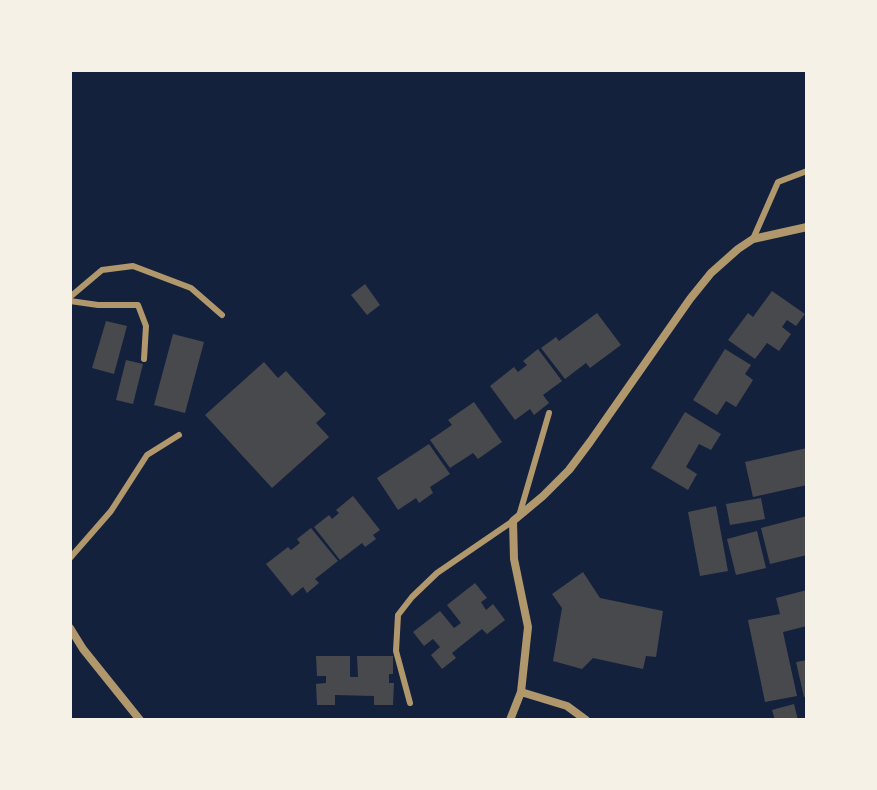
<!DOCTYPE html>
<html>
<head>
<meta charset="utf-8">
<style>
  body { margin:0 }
  #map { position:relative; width:877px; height:790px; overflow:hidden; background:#14213d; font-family:Quicksand,sans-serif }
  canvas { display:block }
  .frame { position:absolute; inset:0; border:72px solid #f6f1e7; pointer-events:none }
</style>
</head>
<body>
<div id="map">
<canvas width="877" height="790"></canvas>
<div class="frame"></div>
</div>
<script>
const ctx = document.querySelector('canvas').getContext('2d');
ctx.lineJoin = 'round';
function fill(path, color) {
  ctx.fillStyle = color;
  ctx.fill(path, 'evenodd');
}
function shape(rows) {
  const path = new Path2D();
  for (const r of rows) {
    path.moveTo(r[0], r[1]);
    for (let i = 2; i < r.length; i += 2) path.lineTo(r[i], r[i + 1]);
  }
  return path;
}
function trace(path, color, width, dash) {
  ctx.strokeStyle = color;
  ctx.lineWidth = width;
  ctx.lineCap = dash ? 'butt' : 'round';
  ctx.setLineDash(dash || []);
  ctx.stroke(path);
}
const building = shape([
  [365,284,380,305,367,315,351,295],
  [772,291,805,314,796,326,787,320,782,327,791,334,779,351,767,343,755,359,728,340,748,313,753,317],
  [597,313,621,345,590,368,586,363,565,379,541,348,556,337,559,341],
  [106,321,127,326,114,374,92,368],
  [173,334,204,342,185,413,154,405],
  [538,349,562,381,543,395,549,403,534,415,530,409,515,420,490,386,514,367,518,372,527,365,523,361],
  [725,349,751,365,745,374,753,380,736,407,726,401,717,415,693,400],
  [126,360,143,364,133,404,116,400],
  [264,362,278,378,286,371,326,414,316,423,329,437,272,488,205,415],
  [474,402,502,442,478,459,473,453,450,468,430,440,452,425,448,420],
  [685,412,721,434,711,450,699,444,686,467,697,474,688,490,651,468],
  [429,444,450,474,430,487,433,493,419,503,416,498,398,510,377,478],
  [807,448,807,485,753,497,745,462],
  [353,496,380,530,373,535,376,539,365,547,362,543,340,560,314,527,329,515,332,519,339,513,336,510],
  [761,498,765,519,730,525,726,504],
  [716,506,728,571,700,576,688,512],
  [807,516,807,555,770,564,761,528],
  [311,528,338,561,315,579,319,583,307,593,303,587,292,596,266,564,288,547,291,550,300,543,297,539],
  [757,531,766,568,736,575,727,539],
  [583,572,600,598,663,611,656,657,646,656,643,669,593,658,582,669,553,661,562,608,552,594],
  [475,583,487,598,481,602,486,610,493,604,505,620,487,634,482,629,452,653,456,658,442,669,431,655,440,647,433,639,424,646,413,632,440,611,454,628,461,623,447,605],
  [807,590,807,626,783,632,797,696,765,702,748,620,780,614,776,598],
  [316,656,350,656,350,677,358,677,357,656,393,656,393,674,389,674,389,683,394,683,393,705,374,705,374,696,335,695,335,705,317,705,316,684,326,683,326,676,317,676],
  [807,660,807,696,804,697,796,662],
  [794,704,798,720,775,720,772,710]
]);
const service = shape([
  [753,239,778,182,807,171],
  [70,297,102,270,133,266,191,288,222,315],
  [70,301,98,305,138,305,146,326,144,359],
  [519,516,549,413],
  [70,558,111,511,147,455,179,435],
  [410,703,396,651,398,615,412,597,437,573,513,521]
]);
const minor = shape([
  [70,628,83,649,140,720],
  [521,692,567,706,586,720],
  [510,720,521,692,528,627,514,559,513,521,543,496,569,470,590,442,690,299,711,273,738,249,753,239,807,227]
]);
fill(building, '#48494c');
trace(service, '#b1986c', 6);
trace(minor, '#b1986c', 8);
</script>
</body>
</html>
